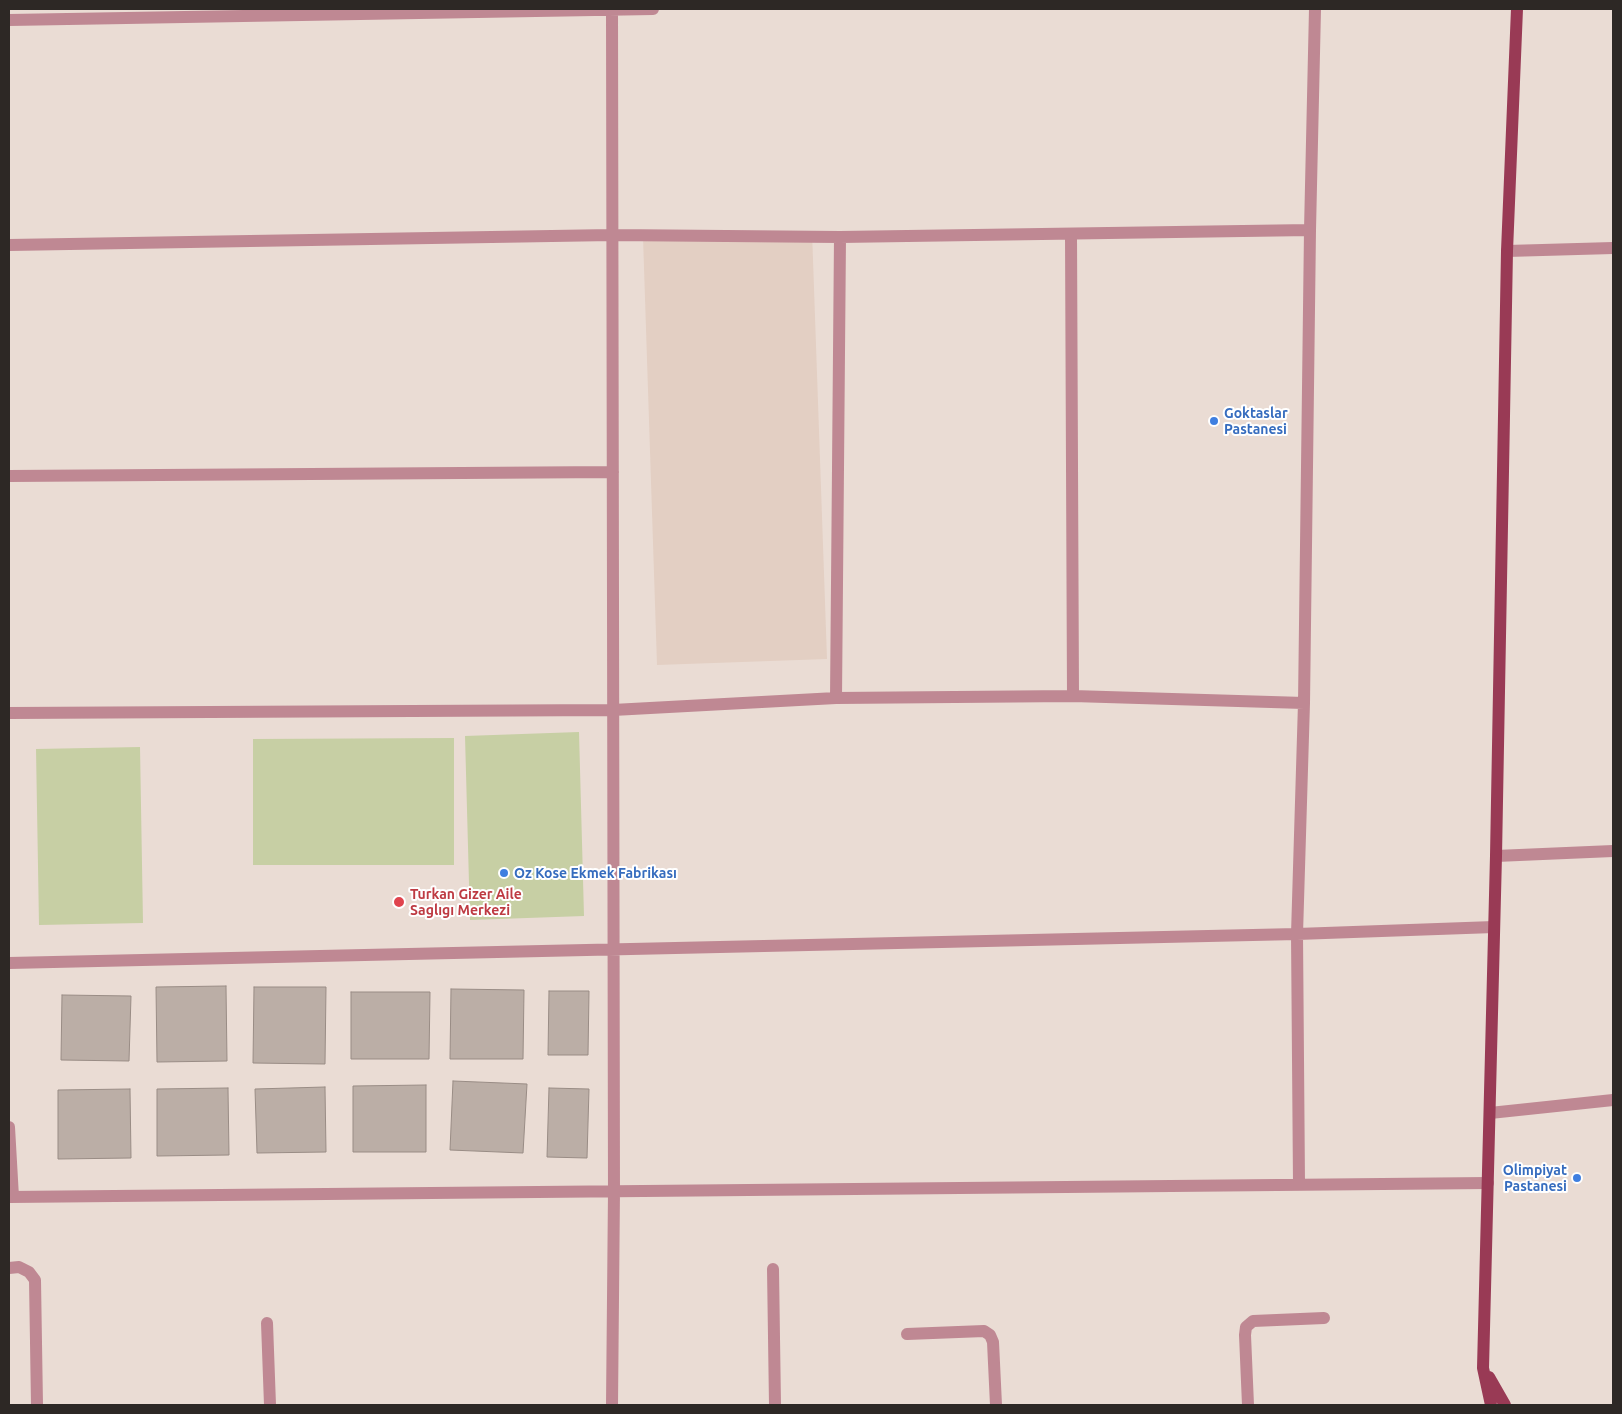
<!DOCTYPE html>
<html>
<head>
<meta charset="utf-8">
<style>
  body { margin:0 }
  #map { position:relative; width:1622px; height:1414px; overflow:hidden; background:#eadcd4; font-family:Ubuntu,sans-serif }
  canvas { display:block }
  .frame { position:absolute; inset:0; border:10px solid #2d2825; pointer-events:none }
</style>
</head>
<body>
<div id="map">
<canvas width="1622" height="1414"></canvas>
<div class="frame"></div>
</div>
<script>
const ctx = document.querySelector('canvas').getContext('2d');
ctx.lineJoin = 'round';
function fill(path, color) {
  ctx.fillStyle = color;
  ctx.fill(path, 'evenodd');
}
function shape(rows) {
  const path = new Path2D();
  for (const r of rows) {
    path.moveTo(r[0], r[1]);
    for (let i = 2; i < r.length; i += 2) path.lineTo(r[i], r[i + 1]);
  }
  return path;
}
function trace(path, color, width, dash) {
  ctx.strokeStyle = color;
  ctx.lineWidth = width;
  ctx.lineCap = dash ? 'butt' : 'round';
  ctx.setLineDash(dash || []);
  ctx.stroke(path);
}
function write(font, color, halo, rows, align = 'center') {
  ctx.font = font + ' Ubuntu,sans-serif';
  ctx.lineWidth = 4;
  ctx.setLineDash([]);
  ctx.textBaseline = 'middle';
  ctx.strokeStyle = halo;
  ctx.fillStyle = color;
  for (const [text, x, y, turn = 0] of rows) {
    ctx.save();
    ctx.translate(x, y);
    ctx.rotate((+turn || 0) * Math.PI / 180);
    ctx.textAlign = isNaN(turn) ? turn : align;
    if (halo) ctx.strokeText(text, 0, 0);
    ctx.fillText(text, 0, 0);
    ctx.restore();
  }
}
const built = shape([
  [812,231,827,659,657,665,643,237]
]);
const green = shape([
  [579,732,584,916,470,920,465,736],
  [454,738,454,865,253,865,253,739],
  [140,747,143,923,39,925,36,749]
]);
const building = shape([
  [226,986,227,1061,157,1062,156,987,226,986],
  [254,987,326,987,325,1064,253,1063,254,987],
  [451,989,524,990,523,1059,450,1059,451,989],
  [549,991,589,991,588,1055,548,1055,549,991],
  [351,992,430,992,429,1059,351,1059,351,992],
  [62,995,131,996,129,1061,61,1060,62,995],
  [453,1081,527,1084,523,1153,450,1150,453,1081],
  [426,1085,426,1152,353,1152,353,1086,426,1085],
  [325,1087,326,1152,257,1153,255,1089,325,1087],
  [228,1088,229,1155,157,1156,157,1089,228,1088],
  [549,1088,589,1089,587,1158,547,1157,549,1088],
  [130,1089,131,1158,58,1159,58,1090,130,1089]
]);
const minor = shape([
  [9,20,653,9],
  [1071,235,1073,696],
  [9,245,612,235,840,237,1310,230],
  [1507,251,1613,248],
  [9,476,613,472],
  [836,698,840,237],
  [9,713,613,710,836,698,1073,696,1304,703],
  [1496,856,1613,851],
  [9,963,1297,934,1494,927],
  [1490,1113,1613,1100],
  [9,1127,13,1197],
  [1299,1184,1297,934,1304,703,1310,230,1315,9],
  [9,1197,1488,1183],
  [9,1268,19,1267,29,1272,35,1280,37,1405],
  [773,1269,775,1405],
  [267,1323,270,1405],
  [907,1334,984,1331,990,1335,993,1342,996,1405],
  [612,1405,614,1191,612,9],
  [1248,1405,1245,1335,1246,1327,1253,1321,1324,1318]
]);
const major = shape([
  [1489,1377,1505,1405],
  [1491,1405,1483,1368,1496,856,1507,251,1517,9]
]);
const markers = [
  [1214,421,5,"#3f7fe0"],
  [504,873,5,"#3f7fe0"],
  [399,902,6,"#e0444e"],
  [1577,1178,5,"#3f7fe0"]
];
const shopNames = [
  ["Goktaslar",1224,413],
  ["Pastanesi",1224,429],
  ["Oz Kose Ekmek Fabrikası",514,873],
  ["Olimpiyat",1567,1170,"right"],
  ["Pastanesi",1567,1186,"right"]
];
const healthNames = [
  ["Turkan Gizer Aile",410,894],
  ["Saglıgı Merkezi",410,910]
];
fill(built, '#e3cfc3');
fill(green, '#c7cfa4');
fill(building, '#bbaea6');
trace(building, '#998c85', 1);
trace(minor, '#bf8893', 12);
trace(major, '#993a55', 12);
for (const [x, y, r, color] of markers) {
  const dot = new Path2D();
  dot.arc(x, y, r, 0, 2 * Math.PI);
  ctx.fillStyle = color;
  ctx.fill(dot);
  trace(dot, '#fff', 2);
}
write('bold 14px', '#366cbe', '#fff', shopNames, 'left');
write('bold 14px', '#be3a42', '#fff', healthNames, 'left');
</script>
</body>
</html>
